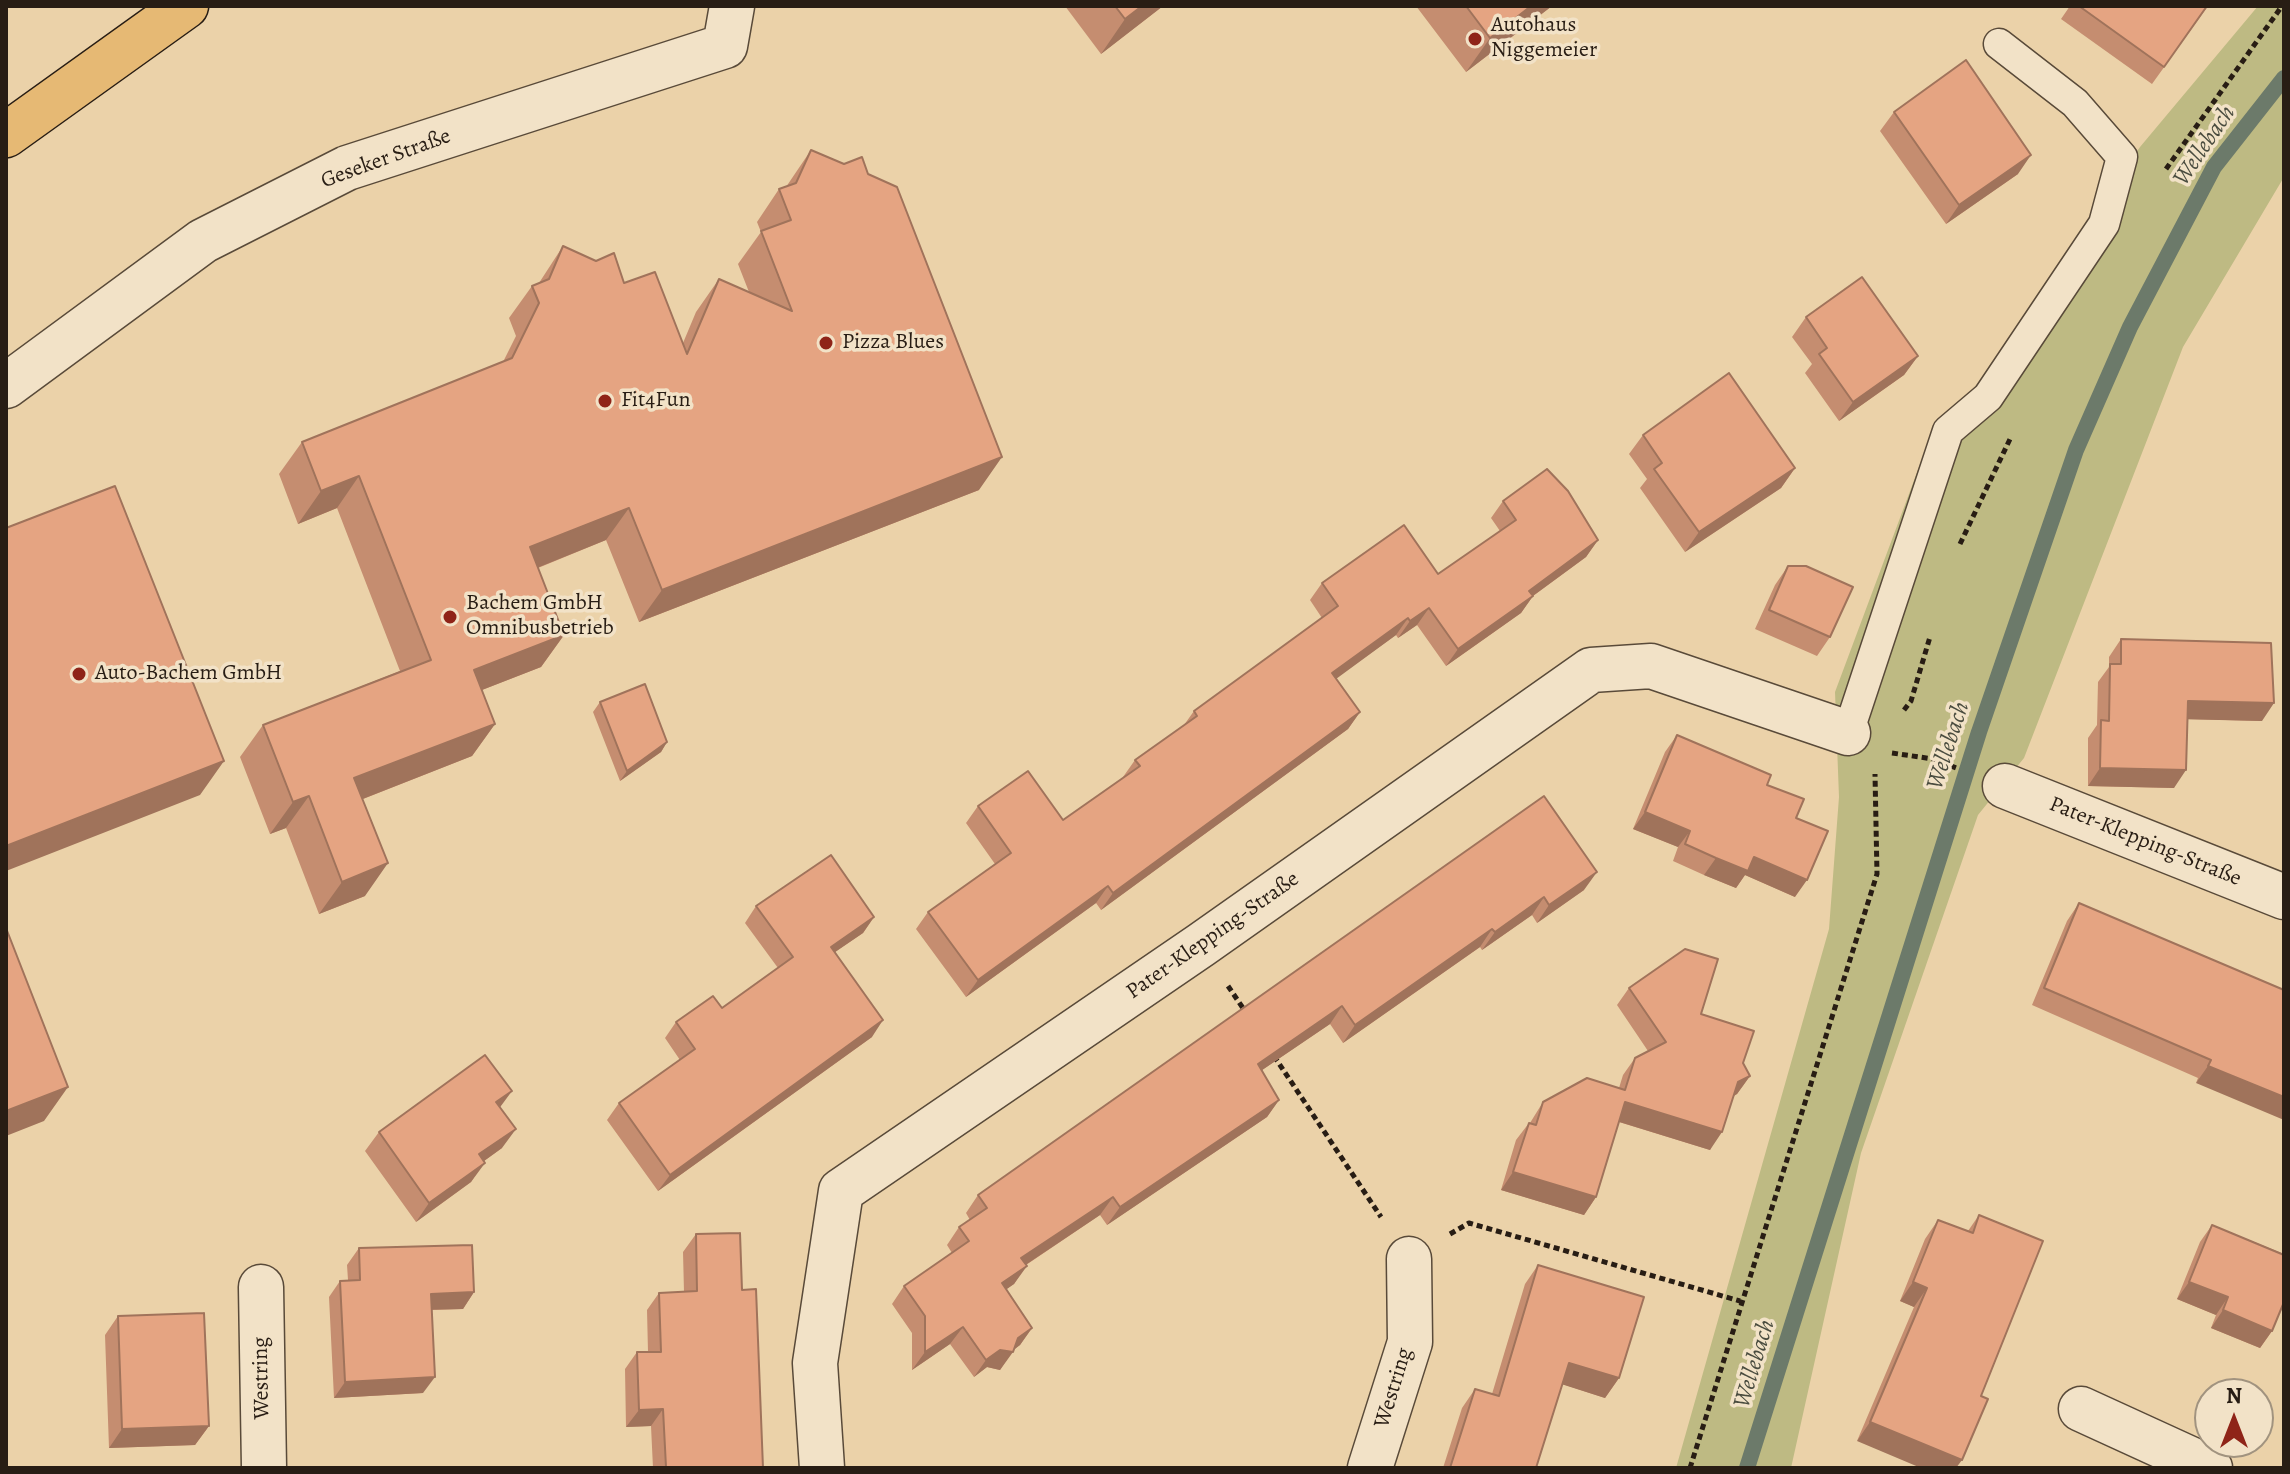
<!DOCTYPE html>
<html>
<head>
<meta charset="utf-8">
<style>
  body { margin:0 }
  #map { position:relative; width:2290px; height:1474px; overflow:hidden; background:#ebd2a9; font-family:Alegreya,serif }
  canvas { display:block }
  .frame { position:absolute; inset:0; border:8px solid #281d14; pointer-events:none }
  .north { position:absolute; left:2194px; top:1378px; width:80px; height:80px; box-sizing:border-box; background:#f2e2c7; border:2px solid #a1937f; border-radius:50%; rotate:0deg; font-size:22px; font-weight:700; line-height:32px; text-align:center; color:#281d14 }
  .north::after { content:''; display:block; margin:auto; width:28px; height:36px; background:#8f2418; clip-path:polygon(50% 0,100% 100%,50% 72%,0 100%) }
</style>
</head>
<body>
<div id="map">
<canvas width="2290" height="1474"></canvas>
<div class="frame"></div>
<div class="north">N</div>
</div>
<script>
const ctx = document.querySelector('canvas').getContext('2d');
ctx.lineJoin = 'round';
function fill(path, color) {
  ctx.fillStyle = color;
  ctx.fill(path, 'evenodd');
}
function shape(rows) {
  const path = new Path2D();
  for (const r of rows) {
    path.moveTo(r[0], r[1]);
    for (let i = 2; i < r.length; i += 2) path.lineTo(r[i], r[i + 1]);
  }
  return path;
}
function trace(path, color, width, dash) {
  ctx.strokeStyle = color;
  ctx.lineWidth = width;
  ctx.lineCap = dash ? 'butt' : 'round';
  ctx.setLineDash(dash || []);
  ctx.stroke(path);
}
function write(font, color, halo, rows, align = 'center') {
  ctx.font = font + ' Alegreya,serif';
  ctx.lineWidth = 7;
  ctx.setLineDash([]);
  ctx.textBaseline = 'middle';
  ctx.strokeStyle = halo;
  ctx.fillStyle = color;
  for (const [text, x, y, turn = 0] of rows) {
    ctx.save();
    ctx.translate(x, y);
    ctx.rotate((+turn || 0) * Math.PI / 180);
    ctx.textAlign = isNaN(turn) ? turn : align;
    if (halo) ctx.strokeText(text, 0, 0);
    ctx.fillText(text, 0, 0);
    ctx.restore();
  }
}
const green = shape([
  [2258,6,2284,6,2284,177,2183,347,2024,758,1978,815,1861,1153,1791,1468,1676,1468,1829,929,1839,797,1835,692,1925,451,1985,374,2140,147]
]);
const stream = shape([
  [1747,1468,1979,732,2076,450,2130,327,2214,167,2284,78]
]);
const path = shape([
  [2166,169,2282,6],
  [1960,544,2011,437],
  [1904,710,1911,701,1930,637],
  [1892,753,1933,759,1959,769],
  [1228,986,1247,1014],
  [1274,1056,1381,1217],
  [1450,1234,1469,1223,1740,1301],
  [1690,1468,1877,874,1875,774]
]);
const lane = shape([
  [1848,733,1948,431,1988,397,2104,224,2122,157,2075,103,1999,44]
]);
const street = shape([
  [6,386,203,241,347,168,725,46,732,6],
  [2005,786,2284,897],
  [261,1287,264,1468],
  [2081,1409,2210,1468],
  [822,1468,815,1363,841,1191,1201,945,1591,670,1651,666,1848,733],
  [1370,1468,1410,1342,1409,1259]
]);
const primary = shape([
  [6,135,186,6]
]);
const wall = shape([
  [1065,6,1163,6,1101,54],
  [1416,6,1552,6,1466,72],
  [2070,6,2208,6,2152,84,2061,19],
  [1894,112,2018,174,1946,224,1880,131],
  [811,150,979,490,639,622,606,540,538,568,564,635,541,667,482,690,495,724,472,756,363,799,365,896,319,914,286,828,270,834,240,757,263,725,400,671,337,508,298,524,279,474,302,442,503,362,516,336,509,318,532,286,539,283,563,246,624,283,683,343,696,312,719,279,749,292,738,264,761,232,757,222,779,189,786,187],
  [1806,317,1918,356,1904,375,1839,421,1805,373,1812,364,1792,337],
  [1643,435,1795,468,1781,488,1685,552,1640,488,1647,479,1629,454],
  [1503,501,1598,540,1586,557,1533,596,1521,613,1446,666,1417,625,1398,638,1396,635,1336,678,1360,712,1348,729,1101,910,1096,903,966,997,916,929,928,912,995,864,966,823,978,806,1063,820,1123,778,1123,777,1135,760,1184,725,1194,711,1322,618,1310,600,1322,583,1438,574,1500,531,1491,518],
  [1788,566,1830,637,1817,656,1755,629,1775,585],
  [2121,639,2262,721,2188,719,2174,788,2088,786,2088,738,2097,725,2098,682,2109,667,2109,657],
  [600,702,667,742,661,752,620,781,593,712],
  [1677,735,1767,785,1796,818,1795,897,1745,875,1736,888,1704,875,1673,861,1678,847,1633,829,1665,752],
  [1544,796,1584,890,1537,923,1532,915,1482,950,1480,947,1343,1043,1330,1024,1262,1070,1279,1100,1267,1117,1107,1225,1100,1215,1026,1265,1014,1284,1006,1289,1032,1328,1020,1345,1013,1350,1000,1370,987,1367,974,1377,950,1344,912,1370,912,1333,892,1304,904,1286,952,1253,947,1245,959,1227,970,1220,966,1213,978,1195],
  [2079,903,2284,990,2196,1083,2198,1078,2032,1005,2067,921],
  [756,906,874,917,863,933,835,952,872,1037,658,1191,607,1120,619,1103,680,1060,665,1038,676,1022,722,1008,778,968,745,923],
  [1629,988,1701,1014,1743,1063,1750,1076,1737,1094,1734,1096,1710,1150,1619,1122,1596,1197,1584,1215,1501,1190,1516,1140,1529,1123,1530,1123,1543,1102,1619,1088,1623,1075,1635,1058,1648,1051,1617,1005],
  [500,1107,502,1148,484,1161,471,1182,416,1222,365,1151,379,1132],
  [1979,1215,2043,1241,1857,1441,1914,1307,1900,1301,1925,1239,1938,1220,1968,1231],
  [2212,1225,2284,1254,2284,1253,2284,1302,2272,1331,2260,1348,2211,1328,2216,1315,2177,1299,2200,1242],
  [696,1234,742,1290,763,1468,653,1468,651,1426,626,1427,625,1369,637,1352,648,1352,647,1310,659,1293,684,1292,683,1252],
  [359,1248,474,1292,463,1309,431,1310,423,1393,334,1398,329,1297,340,1281,348,1280,347,1265],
  [1538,1265,1619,1378,1605,1398,1562,1384,1536,1468,1443,1468,1462,1408,1475,1389,1492,1394,1525,1284],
  [118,1316,209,1426,195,1445,109,1448,105,1335]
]);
const shadedWall = shape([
  [1142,6,1163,6,1101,54,1125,19],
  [1531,6,1552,6,1466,72,1490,38],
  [2031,155,2018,174,1946,224,1959,205],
  [1918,356,1904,375,1839,421,1853,402],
  [1002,457,979,490,639,622,662,590],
  [1795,468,1781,488,1685,552,1699,532],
  [359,476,337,508,298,524,321,491],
  [629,508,606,540,507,580,530,547],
  [1598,540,1586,557,1526,601,1533,596,1521,613,1446,666,1458,649,1529,591],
  [1429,608,1417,625,1398,638,1410,621],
  [1408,618,1396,635,1321,690,1332,673],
  [564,635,541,667,451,702,474,670],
  [2188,701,2274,703,2262,721,2176,719],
  [1360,712,1348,729,1101,910,1113,893],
  [495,724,472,756,332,811,354,778],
  [667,742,661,752,620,781,627,771],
  [224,761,200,795,6,871,6,846],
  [2100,768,2186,770,2174,788,2088,786],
  [309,796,286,828,270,834,293,802],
  [1645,812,1690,831,1678,847,1633,829],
  [1754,857,1807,880,1795,897,1745,875,1736,888,1704,875,1716,858],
  [388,863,365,896,319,914,342,882],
  [1597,872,1584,890,1537,923,1549,905],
  [1108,886,1096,903,966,997,978,980],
  [1544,897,1532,915,1482,950,1495,932],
  [874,917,863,933,819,963,831,947],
  [1492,929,1480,947,1343,1043,1355,1025],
  [1342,1006,1330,1024,1246,1081,1258,1064],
  [883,1020,872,1037,658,1191,670,1175],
  [2208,1066,2284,1097,2284,1120,2196,1083],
  [1750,1076,1737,1094,1725,1100,1738,1082],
  [68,1087,44,1121,6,1136,6,1111],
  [512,1091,498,1110,496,1102],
  [1279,1100,1267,1117,1107,1225,1120,1207],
  [1625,1102,1722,1132,1710,1150,1613,1120],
  [516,1129,502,1148,466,1174,479,1154],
  [485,1163,471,1182,416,1222,429,1203],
  [1513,1172,1596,1197,1584,1215,1501,1190],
  [1113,1197,1100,1215,1009,1276,1021,1258],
  [1027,1266,1014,1284,990,1301,1002,1283],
  [1913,1282,1927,1288,1914,1307,1900,1301],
  [2189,1282,2228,1297,2216,1315,2177,1299],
  [474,1292,463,1309,419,1310,431,1294],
  [2223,1310,2272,1331,2260,1348,2211,1328],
  [963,1327,950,1344,912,1370,925,1352],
  [1032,1328,1020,1345,1011,1352,1013,1352,1000,1370,987,1367,974,1377,986,1360],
  [1569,1363,1619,1378,1605,1398,1555,1382],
  [435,1377,423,1393,334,1398,345,1382],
  [663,1409,651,1426,626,1427,639,1410],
  [1870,1422,1962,1460,1956,1468,1921,1468,1857,1441],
  [209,1426,195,1445,109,1448,122,1429]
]);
const building = shape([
  [1115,6,1142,6,1125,19,1115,6],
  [1466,6,1531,6,1490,38,1466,6],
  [2079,6,2207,6,2164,67,2079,6],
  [1966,60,2031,155,1959,205,1894,112,1966,60],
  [811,150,844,164,862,157,868,174,897,187,1002,457,662,590,629,508,530,547,564,635,474,670,495,724,354,778,388,863,342,882,309,796,293,802,263,725,431,660,359,476,321,491,302,442,512,358,539,303,532,286,549,279,563,246,596,261,614,253,624,283,655,272,687,354,719,279,792,311,761,231,791,220,779,189,796,183,811,150],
  [1862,277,1918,356,1853,402,1819,354,1827,348,1806,317,1862,277],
  [1729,373,1795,468,1699,532,1654,469,1662,463,1643,435,1729,373],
  [1547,469,1568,491,1598,540,1529,591,1533,596,1458,649,1429,608,1410,621,1408,618,1332,673,1360,712,1113,893,1108,886,978,980,928,912,1011,853,978,806,1028,771,1063,820,1140,766,1135,760,1197,716,1194,711,1338,606,1322,583,1404,525,1438,574,1516,520,1503,501,1547,469],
  [115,486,224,761,6,846,6,528,115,486],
  [1788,566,1806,566,1853,587,1830,637,1769,610,1788,566],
  [2121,639,2271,643,2274,703,2188,701,2186,770,2100,768,2101,720,2109,721,2110,664,2121,664,2121,639],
  [645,684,667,742,627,771,600,702,645,684],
  [1677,735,1771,775,1767,785,1804,799,1796,818,1828,831,1807,880,1754,857,1748,871,1716,858,1685,844,1690,831,1645,812,1677,735],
  [1544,796,1597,872,1549,905,1544,897,1495,932,1492,929,1355,1025,1342,1006,1258,1064,1279,1100,1120,1207,1113,1197,1021,1258,1027,1266,1002,1283,1032,1328,1018,1338,1013,1352,1000,1350,986,1360,963,1327,925,1352,925,1316,904,1286,969,1241,959,1227,987,1208,978,1195,1544,796],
  [831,855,874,917,831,947,883,1020,670,1175,619,1103,695,1049,676,1022,713,996,722,1008,793,957,756,906,831,855],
  [2079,903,2284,990,2284,1097,2208,1066,2211,1060,2044,988,2079,903],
  [6,928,68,1087,6,1111,6,928],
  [1685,949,1718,959,1701,1014,1754,1031,1743,1063,1750,1076,1738,1082,1722,1132,1625,1102,1596,1197,1513,1172,1529,1123,1536,1125,1543,1102,1587,1078,1625,1090,1635,1058,1666,1042,1629,988,1685,949],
  [485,1055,512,1091,496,1102,516,1129,479,1154,485,1163,429,1203,379,1132,485,1055],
  [1979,1215,2043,1241,1981,1396,1988,1399,1962,1460,1870,1422,1927,1288,1913,1282,1938,1220,1973,1233,1979,1215],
  [2212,1225,2284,1255,2284,1302,2272,1331,2223,1310,2228,1297,2189,1282,2212,1225],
  [740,1233,742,1290,756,1289,763,1468,666,1467,663,1409,639,1410,637,1352,661,1352,659,1293,697,1291,696,1234,740,1233],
  [472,1245,474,1292,431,1294,435,1377,345,1382,340,1281,360,1280,359,1248,472,1245],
  [1538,1265,1644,1297,1619,1378,1569,1363,1536,1468,1450,1468,1475,1389,1499,1396,1538,1265],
  [204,1313,209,1426,122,1429,118,1316,204,1313]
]);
const markers = [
  [1475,39,8,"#8f2418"],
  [826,343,8,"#8f2418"],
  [605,401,8,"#8f2418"],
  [450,617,8,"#8f2418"],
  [79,674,8,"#8f2418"]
];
const poiNames = [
  ["Autohaus",1491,26],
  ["Niggemeier",1491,51],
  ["Pizza Blues",842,343],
  ["Fit4Fun",621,401],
  ["Bachem GmbH",466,604],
  ["Omnibusbetrieb",466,629],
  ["Auto-Bachem GmbH",95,674]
];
const streetNames = [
  ["Geseker Straße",386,159,-20],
  ["Pater-Klepping-Straße",2145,842,22],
  ["Pater-Klepping-Straße",1213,936,-35],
  ["Westring",262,1378,-91],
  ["Westring",1394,1388,-73]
];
const waterNames = [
  ["Wellebach",2205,146,-56],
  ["Wellebach",1949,746,-72],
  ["Wellebach",1755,1364,-73]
];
fill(green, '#beba83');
trace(stream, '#6c7a6a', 16);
trace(lane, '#594a39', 33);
trace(street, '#594a39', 47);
trace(primary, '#281d14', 47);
trace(path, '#281d14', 5, [6, 4]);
trace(lane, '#f2e2c7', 30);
trace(street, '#f2e2c7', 44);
trace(primary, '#e6b974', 44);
fill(wall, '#c58d70');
fill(shadedWall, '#a0735b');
fill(building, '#e5a482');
trace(building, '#a0735b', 2);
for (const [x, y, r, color] of markers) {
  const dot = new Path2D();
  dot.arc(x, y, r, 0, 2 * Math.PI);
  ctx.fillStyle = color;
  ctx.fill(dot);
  trace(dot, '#f2e2c7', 3);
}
write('22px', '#281d14', '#f2e2c7', poiNames, 'left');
write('22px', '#281d14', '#f2e2c7', streetNames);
write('italic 24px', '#4a4c3f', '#f2e2c7', waterNames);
</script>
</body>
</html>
